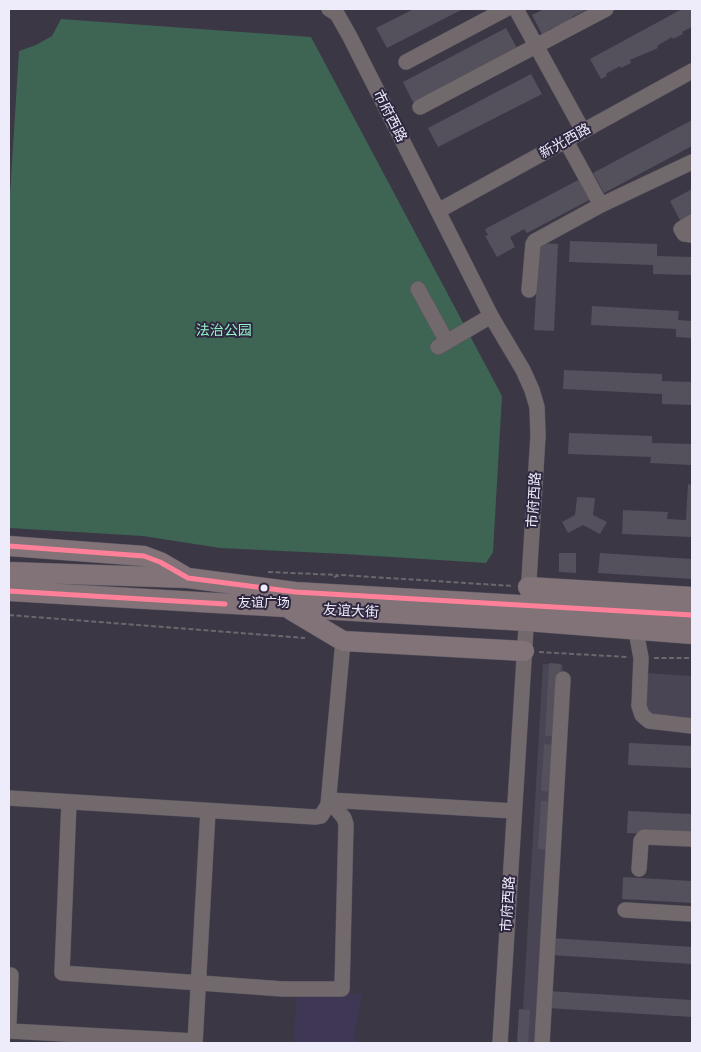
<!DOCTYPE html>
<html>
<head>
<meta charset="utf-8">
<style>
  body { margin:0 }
  #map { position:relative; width:701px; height:1052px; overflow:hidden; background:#3b3744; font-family:"Asap Condensed",sans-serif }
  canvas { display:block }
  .frame { position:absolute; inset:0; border:10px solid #eeebfa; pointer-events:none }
</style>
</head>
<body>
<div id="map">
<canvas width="701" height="1052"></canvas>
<div class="frame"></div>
</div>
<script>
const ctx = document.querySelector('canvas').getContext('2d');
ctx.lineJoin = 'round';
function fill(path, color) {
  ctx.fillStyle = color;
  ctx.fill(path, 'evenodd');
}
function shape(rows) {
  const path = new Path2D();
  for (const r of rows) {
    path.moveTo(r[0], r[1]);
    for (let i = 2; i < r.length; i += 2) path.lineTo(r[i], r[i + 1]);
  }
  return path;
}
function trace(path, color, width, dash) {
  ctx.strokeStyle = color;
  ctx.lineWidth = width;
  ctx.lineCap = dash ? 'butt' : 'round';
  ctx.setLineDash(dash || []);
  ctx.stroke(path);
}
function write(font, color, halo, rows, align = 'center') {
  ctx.font = font + ' "Asap Condensed","Noto Sans SC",sans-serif';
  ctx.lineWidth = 4;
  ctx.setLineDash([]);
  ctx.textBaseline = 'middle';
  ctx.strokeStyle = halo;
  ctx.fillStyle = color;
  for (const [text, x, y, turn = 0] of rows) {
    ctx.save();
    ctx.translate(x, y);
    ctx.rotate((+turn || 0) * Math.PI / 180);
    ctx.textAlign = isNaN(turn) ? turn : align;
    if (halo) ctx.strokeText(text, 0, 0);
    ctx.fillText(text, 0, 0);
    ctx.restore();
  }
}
const commercial = shape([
  [543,664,563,665,540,1043,521,1043],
  [645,673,692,676,692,722,652,718,645,710]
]);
const built = shape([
  [297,990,362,994,354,1036,358,1043,293,1043]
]);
const green = shape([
  [61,19,311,37,502,396,493,552,486,563,344,554,220,548,143,536,9,528,9,210,19,51,36,45,52,36]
]);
const building = shape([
  [414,9,463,9,387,48,376,28],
  [544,9,588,9,572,17,574,19,548,30,549,32,543,36,532,15],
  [682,9,692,9,692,27,682,32,683,34,673,39,672,37,657,46,658,48,630,60,631,63,621,68,620,66,606,74,607,76,601,79,590,59],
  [506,28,517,48,413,102,403,82],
  [531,74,542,94,438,147,428,128],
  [692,120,692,146,604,193,593,173],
  [582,178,593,198,527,233,524,229,510,237,515,247,497,257,485,236,488,235,485,230,487,228],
  [692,189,692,216,681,222,670,201],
  [570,241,657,244,657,256,692,257,692,275,653,274,653,265,569,262],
  [539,243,558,244,554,331,534,330],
  [592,306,679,311,678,320,692,321,692,338,676,337,676,329,591,325],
  [564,370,662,374,662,381,692,382,692,405,662,404,662,394,563,389],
  [569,433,652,436,652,443,692,444,692,465,650,463,651,457,568,454],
  [688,484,692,485,692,537,622,534,623,510,668,512,667,519,686,520],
  [577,497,595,498,593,515,607,522,600,534,583,525,568,533,562,522,575,515],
  [559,553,576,553,576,573,559,572],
  [600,553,692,559,692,579,598,573],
  [549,663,561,664,557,736,545,736],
  [629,743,692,746,692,768,628,765],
  [544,744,555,745,552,792,541,791],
  [541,801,552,802,549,850,538,849],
  [628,811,692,814,692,836,627,833],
  [623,877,692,881,692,903,622,899],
  [551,938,692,947,692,964,550,955],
  [548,991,692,1000,692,1017,547,1008],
  [519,1009,530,1010,528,1043,517,1043]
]);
const path = shape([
  [268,572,338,575],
  [334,577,341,575,513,586],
  [9,615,305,638],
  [539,652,627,657],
  [654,658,692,658]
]);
const minor = shape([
  [329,9,337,14,349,35,491,316,523,370,532,390,537,407,538,436,500,1043],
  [516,9,583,131],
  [406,62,506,9],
  [420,107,606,9],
  [566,141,601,205],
  [438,211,692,71],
  [692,222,681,229,684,234,692,235],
  [418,289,447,342],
  [529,290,533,244,535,241,601,205,692,162],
  [438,347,491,316],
  [636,631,641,658,639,706,642,715,649,721,692,726],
  [9,798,315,817,321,816,328,805,343,641],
  [329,800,514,811],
  [69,802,62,973,283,989,342,989,346,824,344,818,329,800],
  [639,869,641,841,644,837,692,839],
  [625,910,692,914],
  [9,1022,11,975],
  [9,1031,195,1041],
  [195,1043,208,811],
  [542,1043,563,679]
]);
const major = shape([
  [9,546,144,556,160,562,184,576],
  [9,572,188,578,295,592,692,615],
  [528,587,692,597],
  [9,591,526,621,692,634],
  [291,610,343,641,524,651]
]);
const bus1 = shape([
  [9,546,144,556,160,562,188,578,295,592,692,615],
  [9,591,225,604]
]);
const markers = [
  [264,588,4.5,"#eeebfa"]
];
const busNames = [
  ["友谊广场",264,603]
];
const streetNames = [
  ["市府西路",390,116,63],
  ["新光西路",565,141,-29],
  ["市府西路",534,500,-86],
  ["友谊大街",351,611,3],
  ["市府西路",508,904,-86]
];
const parkNames = [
  ["法治公园",224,331]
];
fill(commercial, '#4a4555');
fill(built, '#3f3754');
fill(green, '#3e6454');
fill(building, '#54515c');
trace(minor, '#585560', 16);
trace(major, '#585560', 21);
trace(path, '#6d666b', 2, [5, 2.5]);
trace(minor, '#72696c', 15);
trace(major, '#817377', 20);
trace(bus1, '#ff8098', 5);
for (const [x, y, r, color] of markers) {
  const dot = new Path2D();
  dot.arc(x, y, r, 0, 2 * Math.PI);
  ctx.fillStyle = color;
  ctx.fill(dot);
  trace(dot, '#2e273f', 2);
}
write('13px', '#eeebfa', '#2e273f', busNames);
write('14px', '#eeebfa', '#2e273f', streetNames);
write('14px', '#92f4c7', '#2e273f', parkNames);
</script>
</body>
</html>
